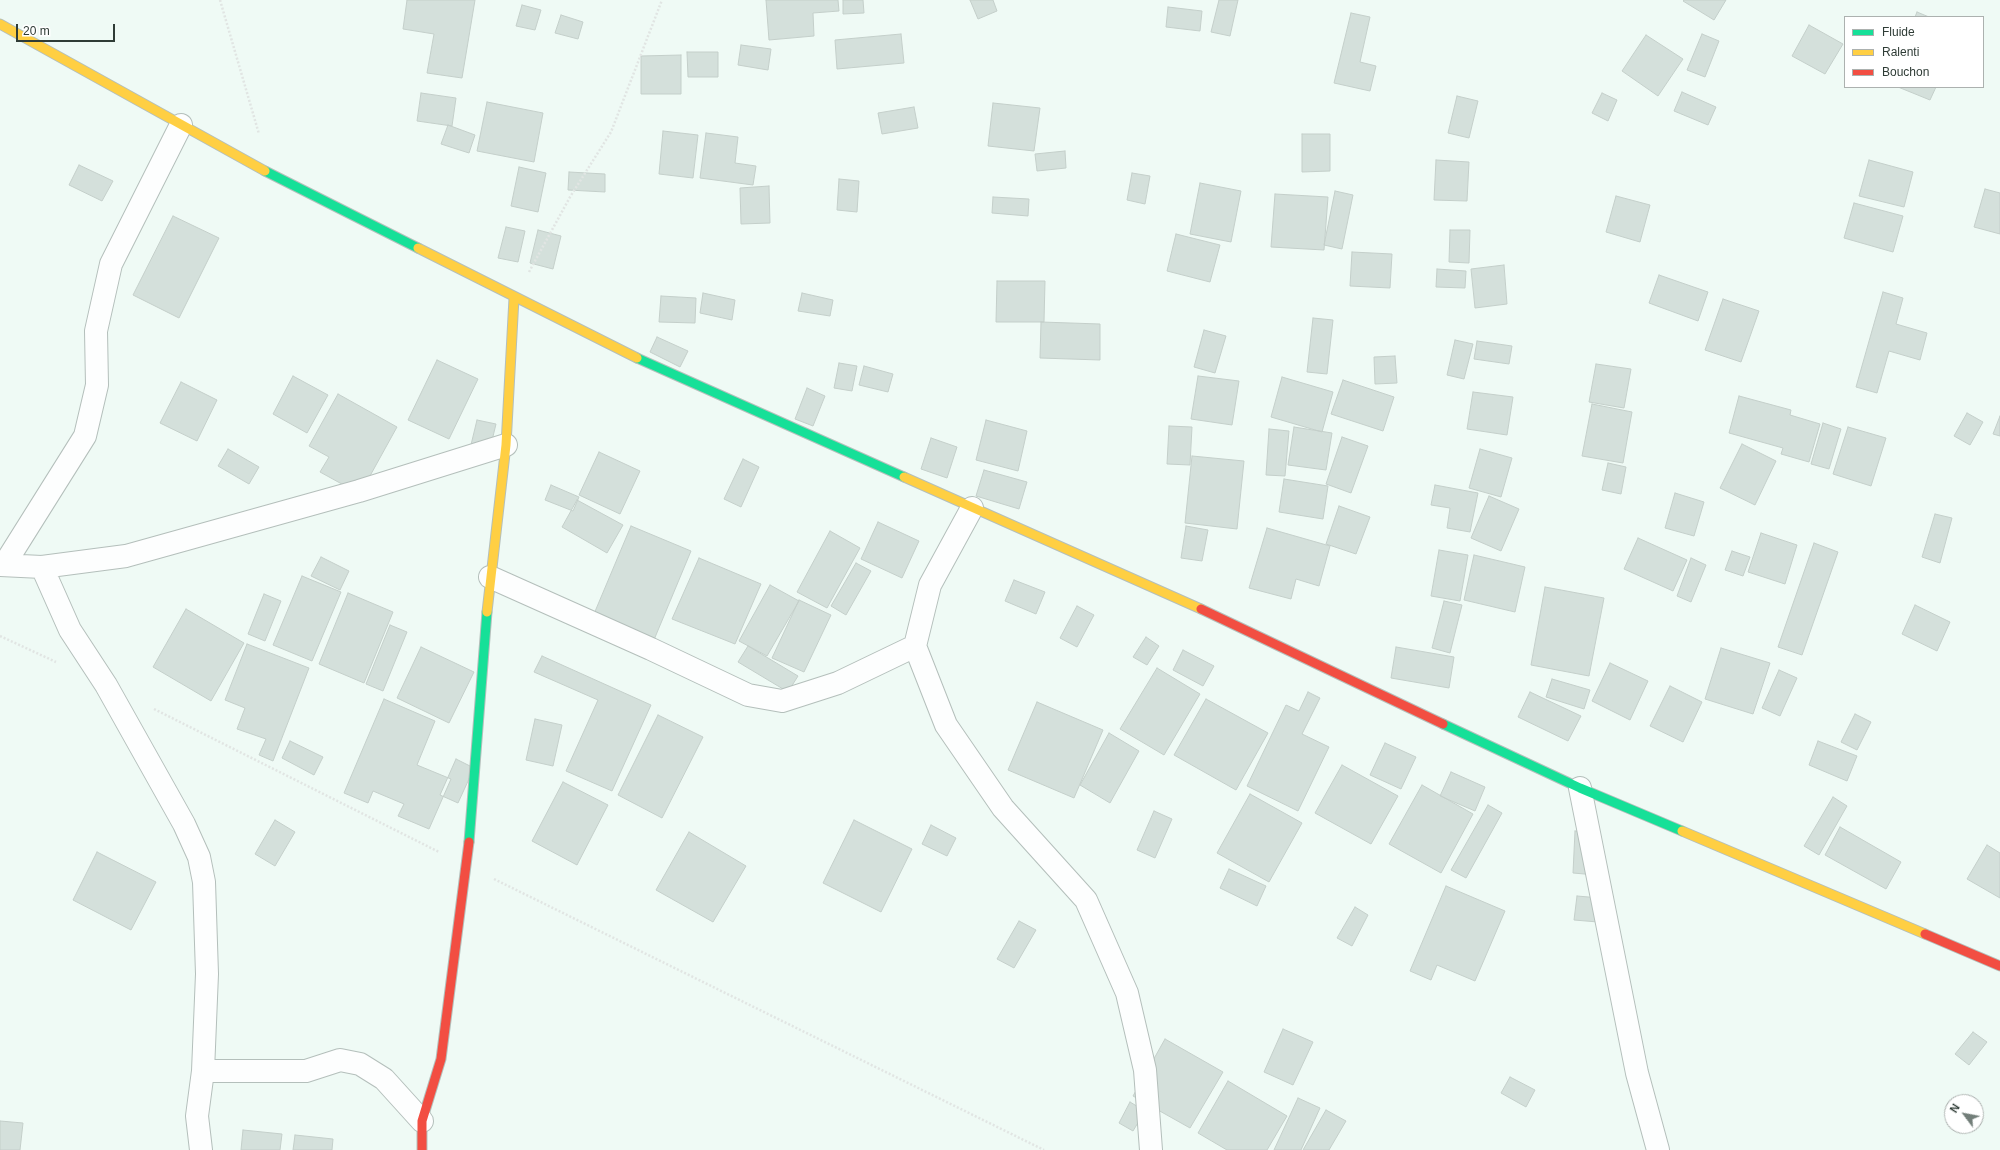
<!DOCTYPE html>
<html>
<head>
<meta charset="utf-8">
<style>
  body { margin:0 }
  #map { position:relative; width:2000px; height:1150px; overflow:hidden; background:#effaf5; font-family:Arial,sans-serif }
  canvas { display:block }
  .legend { position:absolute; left:1844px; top:16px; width:140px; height:72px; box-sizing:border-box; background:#fff; border:1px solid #acb1af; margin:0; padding:5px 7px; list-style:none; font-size:12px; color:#2f3c36 }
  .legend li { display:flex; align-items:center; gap:8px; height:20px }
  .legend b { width:20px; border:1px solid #acb1af }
  .north { position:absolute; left:1944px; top:1094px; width:40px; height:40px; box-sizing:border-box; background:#fff; border:1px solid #acb1af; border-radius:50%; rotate:302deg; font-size:11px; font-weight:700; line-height:16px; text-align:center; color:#2f3c36 }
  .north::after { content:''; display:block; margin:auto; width:14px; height:18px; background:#727e79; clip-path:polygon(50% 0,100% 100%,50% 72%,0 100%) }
  .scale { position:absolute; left:16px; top:24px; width:99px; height:18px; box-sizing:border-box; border:2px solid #2f3c36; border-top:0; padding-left:5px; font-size:12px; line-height:14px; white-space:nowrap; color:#2f3c36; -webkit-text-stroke:3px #fff; paint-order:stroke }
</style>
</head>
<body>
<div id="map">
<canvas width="2000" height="1150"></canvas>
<ul class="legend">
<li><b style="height:5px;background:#16e098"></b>Fluide</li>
<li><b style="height:5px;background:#ffcf43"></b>Ralenti</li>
<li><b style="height:5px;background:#f24e42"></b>Bouchon</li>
</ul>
<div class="north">N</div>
<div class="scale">20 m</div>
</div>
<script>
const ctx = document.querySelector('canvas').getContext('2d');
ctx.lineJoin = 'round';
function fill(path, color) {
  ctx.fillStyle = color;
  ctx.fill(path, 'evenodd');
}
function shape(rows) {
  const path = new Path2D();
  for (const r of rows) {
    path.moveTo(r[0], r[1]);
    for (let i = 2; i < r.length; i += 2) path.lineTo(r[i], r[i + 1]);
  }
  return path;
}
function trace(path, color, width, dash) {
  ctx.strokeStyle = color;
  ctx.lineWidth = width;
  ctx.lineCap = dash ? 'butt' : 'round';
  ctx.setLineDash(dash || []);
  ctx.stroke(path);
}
const building = shape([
  [407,0,475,0,462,78,427,73,434,34,403,29,407,0],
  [766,0,838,0,839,11,813,13,814,36,769,40,766,0],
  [843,0,863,0,864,13,843,14,843,0],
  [970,0,993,0,997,11,978,19,970,0],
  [1219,0,1238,0,1230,36,1211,32,1219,0],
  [1684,0,1726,0,1714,20,1683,1,1684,0],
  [522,5,541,10,535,30,516,26,522,5],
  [1168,7,1202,11,1200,31,1166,27,1168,7],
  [1917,12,1929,17,1915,17,1917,12],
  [1351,13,1370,17,1360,62,1376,66,1370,91,1334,83,1351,13],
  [561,15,583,22,578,39,555,33,561,15],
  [1809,25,1843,44,1825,74,1792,56,1809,25],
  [901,34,904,63,837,69,835,40,901,34],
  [1702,34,1719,41,1705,77,1687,70,1702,34],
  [1646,35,1683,59,1658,96,1622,71,1646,35],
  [741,45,771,49,768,70,738,65,741,45],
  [687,52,718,52,718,77,688,77,687,52],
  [681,55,681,94,641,94,641,56,681,55],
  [1898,87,1936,87,1930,100,1898,87],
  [1682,92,1716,107,1708,125,1674,111,1682,92],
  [421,93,456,98,452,126,417,121,421,93],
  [1602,93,1617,100,1608,121,1592,113,1602,93],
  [1457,96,1478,101,1469,138,1448,133,1457,96],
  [487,102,543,113,534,162,477,151,487,102],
  [993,103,1040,108,1034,151,988,146,993,103],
  [914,107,918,128,882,134,878,113,914,107],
  [448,125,475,135,469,153,441,144,448,125],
  [663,131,698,135,693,178,659,174,663,131],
  [706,133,738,137,735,163,756,166,753,185,700,178,706,133],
  [1302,134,1330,134,1330,171,1302,172,1302,134],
  [1065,151,1066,168,1037,171,1035,154,1065,151],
  [1436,160,1469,162,1467,201,1434,200,1436,160],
  [1869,160,1913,172,1904,207,1859,196,1869,160],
  [79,165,113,181,102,201,69,185,79,165],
  [519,167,546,173,538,212,511,206,519,167],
  [569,172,605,174,605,192,568,190,569,172],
  [1132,173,1150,176,1145,204,1127,200,1132,173],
  [839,179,859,181,857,212,837,210,839,179],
  [1200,183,1241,191,1231,242,1190,234,1200,183],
  [769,186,770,223,741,224,740,188,769,186],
  [1985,189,2000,193,2000,234,1974,227,1985,189],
  [1335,191,1353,195,1342,249,1324,245,1335,191],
  [1275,194,1328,197,1324,250,1271,247,1275,194],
  [1616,196,1650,205,1640,242,1606,232,1616,196],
  [993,197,1029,199,1028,216,992,213,993,197],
  [1854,203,1903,216,1893,252,1844,238,1854,203],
  [173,216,219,238,179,318,133,295,173,216],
  [506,227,525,231,518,262,498,258,506,227],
  [538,230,561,236,553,269,530,263,538,230],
  [1450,230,1470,230,1469,263,1449,262,1450,230],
  [1176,234,1220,245,1210,282,1167,271,1176,234],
  [1352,252,1392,254,1390,288,1350,286,1352,252],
  [1504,265,1507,304,1475,308,1471,269,1504,265],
  [1437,269,1466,271,1465,288,1436,287,1437,269],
  [1659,275,1708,292,1698,321,1649,303,1659,275],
  [997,281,1045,281,1044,322,996,322,997,281],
  [1883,292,1903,298,1896,324,1927,333,1920,360,1889,351,1877,393,1856,387,1883,292],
  [703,293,735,300,732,320,700,313,703,293],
  [802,293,833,300,830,316,798,311,802,293],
  [661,296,696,298,695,323,659,322,661,296],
  [1723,299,1759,311,1741,362,1705,350,1723,299],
  [1313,318,1333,320,1327,374,1307,372,1313,318],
  [1041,322,1100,324,1100,360,1040,358,1041,322],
  [1204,330,1226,336,1215,373,1194,367,1204,330],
  [657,337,688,351,680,367,650,352,657,337],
  [1455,340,1473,344,1464,379,1447,375,1455,340],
  [1477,341,1512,346,1509,364,1474,359,1477,341],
  [1395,356,1397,383,1375,384,1374,357,1395,356],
  [437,360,478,379,449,439,408,420,437,360],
  [839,363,857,366,852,391,834,388,839,363],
  [1596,364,1631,369,1624,408,1589,402,1596,364],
  [864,366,893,374,888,392,859,385,864,366],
  [293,376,328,395,307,433,273,414,293,376],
  [1198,376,1239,381,1232,425,1191,419,1198,376],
  [1282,377,1333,392,1322,432,1271,417,1282,377],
  [1343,380,1394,397,1383,431,1331,414,1343,380],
  [181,382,217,400,197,441,160,423,181,382],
  [807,388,825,396,813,426,795,419,807,388],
  [1473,392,1513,397,1507,435,1467,429,1473,392],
  [338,394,397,427,360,494,320,472,329,457,309,446,338,394],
  [1739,396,1791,410,1790,415,1820,424,1809,462,1781,454,1783,448,1729,433,1739,396],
  [1592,404,1632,412,1623,463,1582,456,1592,404],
  [1967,413,1983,422,1970,445,1954,436,1967,413],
  [2000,416,2000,436,1993,434,2000,416],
  [477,420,496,424,488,457,469,453,477,420],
  [986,420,1027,431,1018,471,976,460,986,420],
  [1823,423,1841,429,1829,469,1811,464,1823,423],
  [1169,426,1192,427,1190,465,1167,464,1169,426],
  [1294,427,1332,433,1326,470,1288,465,1294,427],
  [1848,427,1886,438,1871,486,1833,474,1848,427],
  [1269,429,1289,431,1285,476,1266,475,1269,429],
  [1342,437,1368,446,1351,493,1326,484,1342,437],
  [931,438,957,447,947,478,921,469,931,438],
  [1742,444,1776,461,1755,505,1720,488,1742,444],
  [228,449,259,467,249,484,218,466,228,449],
  [1480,449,1512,458,1501,497,1469,488,1480,449],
  [599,452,640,471,620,514,579,495,599,452],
  [1192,456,1244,461,1237,529,1185,523,1192,456],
  [743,459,759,467,741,507,724,499,743,459],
  [1608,463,1626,467,1621,494,1602,490,1608,463],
  [984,470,1027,482,1019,509,976,496,984,470],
  [1284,479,1328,486,1323,519,1279,512,1284,479],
  [551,485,579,497,573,511,545,500,551,485],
  [1435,485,1478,493,1470,532,1447,528,1450,508,1431,505,1435,485],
  [1675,493,1704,502,1694,536,1665,528,1675,493],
  [1489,496,1519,509,1501,551,1471,538,1489,496],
  [577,500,623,525,607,553,562,527,577,500],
  [1339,506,1370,517,1356,554,1326,544,1339,506],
  [1935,514,1952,518,1940,563,1922,557,1935,514],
  [878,522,919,541,902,578,861,559,878,522],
  [631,526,691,551,651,647,591,621,631,526],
  [1186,526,1208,530,1202,561,1181,558,1186,526],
  [1267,528,1330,546,1319,586,1296,579,1291,599,1249,588,1267,528],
  [830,531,860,548,827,608,797,592,830,531],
  [1761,533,1797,545,1785,584,1748,572,1761,533],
  [1638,538,1687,560,1673,591,1624,569,1638,538],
  [1814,543,1838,552,1802,655,1778,647,1814,543],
  [1439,550,1468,555,1460,601,1431,596,1439,550],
  [1732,551,1750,557,1743,576,1725,570,1732,551],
  [1474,555,1525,567,1515,612,1464,600,1474,555],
  [321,557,349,571,340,590,311,576,321,557],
  [699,558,761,584,735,644,672,619,699,558],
  [1691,558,1706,565,1691,602,1677,596,1691,558],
  [856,563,871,571,846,615,831,606,856,563],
  [302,576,341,592,312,661,273,645,302,576],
  [1014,580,1045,592,1036,614,1005,601,1014,580],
  [770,585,799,601,767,656,739,641,770,585],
  [1545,587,1604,598,1589,676,1531,665,1545,587],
  [348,593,393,612,364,683,319,664,348,593],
  [264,594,281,601,265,641,248,634,264,594],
  [799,600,831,615,804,672,772,658,799,600],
  [1444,601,1462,605,1450,653,1432,648,1444,601],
  [1915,605,1950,622,1937,651,1902,634,1915,605],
  [1077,606,1094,615,1077,647,1060,638,1077,606],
  [186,609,244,643,211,701,153,667,186,609],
  [390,625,407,632,383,691,366,684,390,625],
  [1146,637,1159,646,1147,665,1133,657,1146,637],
  [247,644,309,668,273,761,259,755,266,739,237,729,245,708,225,700,247,644],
  [748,646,798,676,788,692,738,662,748,646],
  [421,647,474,672,449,723,397,698,421,647],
  [1396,647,1454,657,1449,688,1391,678,1396,647],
  [1721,648,1770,663,1753,714,1705,699,1721,648],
  [1183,650,1214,666,1203,686,1173,670,1183,650],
  [542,656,651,705,612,791,566,771,598,700,534,672,542,656],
  [1610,663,1648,681,1630,720,1592,701,1610,663],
  [1157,668,1200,694,1164,755,1120,729,1157,668],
  [1779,670,1797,678,1780,716,1762,708,1779,670],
  [1552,679,1590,690,1584,709,1546,697,1552,679],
  [1670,686,1702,702,1683,742,1650,726,1670,686],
  [1308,692,1320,698,1302,734,1329,747,1298,811,1247,786,1286,705,1299,711,1308,692],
  [1530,692,1581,716,1568,741,1518,717,1530,692],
  [384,699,435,721,417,765,451,779,429,829,398,816,404,804,373,791,368,803,344,793,384,699],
  [1206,699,1268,733,1236,790,1174,755,1206,699],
  [1037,702,1103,730,1074,798,1008,770,1037,702],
  [1855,714,1871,722,1857,750,1841,742,1855,714],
  [658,715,703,737,662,818,618,795,658,715],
  [535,719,562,725,553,766,526,760,535,719],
  [1109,733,1139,751,1110,803,1080,785,1109,733],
  [290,741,323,757,314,775,282,758,290,741],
  [1818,741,1857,756,1847,781,1809,765,1818,741],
  [1385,743,1416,757,1401,789,1370,775,1385,743],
  [456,759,474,768,458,803,440,795,456,759],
  [1342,765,1398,796,1371,844,1315,813,1342,765],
  [1451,772,1485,787,1475,811,1440,796,1451,772],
  [563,782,608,805,577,865,532,841,563,782],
  [1422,785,1473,814,1441,873,1389,844,1422,785],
  [1250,794,1302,823,1269,882,1217,853,1250,794],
  [1833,797,1847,806,1819,855,1804,846,1833,797],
  [1488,805,1502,813,1466,878,1451,870,1488,805],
  [1154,811,1172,819,1155,858,1137,850,1154,811],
  [275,820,295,832,275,866,255,854,275,820],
  [854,820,912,849,881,912,823,883,854,820],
  [931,825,956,838,947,856,922,844,931,825],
  [1840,827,1901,862,1886,889,1825,855,1840,827],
  [1575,831,1598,833,1596,875,1573,873,1575,831],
  [689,832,746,866,713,922,656,890,689,832],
  [1987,845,2000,853,2000,898,1967,879,1987,845],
  [97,852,156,882,131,930,73,900,97,852],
  [1229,869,1266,886,1257,906,1220,888,1229,869],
  [1446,886,1505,911,1475,981,1437,965,1431,980,1410,971,1446,886],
  [1577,896,1600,898,1598,922,1574,920,1577,896],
  [1355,907,1368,915,1352,946,1337,938,1355,907],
  [1019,921,1036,930,1014,968,997,959,1019,921],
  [1283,1029,1313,1042,1293,1085,1264,1072,1283,1029],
  [1973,1032,1987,1042,1969,1065,1955,1054,1973,1032],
  [1165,1039,1223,1072,1190,1128,1133,1096,1165,1039],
  [1510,1077,1535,1090,1526,1107,1501,1093,1510,1077],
  [1228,1081,1287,1116,1267,1150,1227,1150,1198,1133,1228,1081],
  [1298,1098,1320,1108,1301,1150,1274,1150,1298,1098],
  [1130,1102,1145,1111,1133,1131,1119,1123,1130,1102],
  [1326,1110,1346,1121,1329,1150,1303,1150,1326,1110],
  [0,1121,23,1123,20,1150,0,1150,0,1121],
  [243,1130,282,1134,280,1150,241,1150,243,1130],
  [295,1135,333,1139,332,1150,293,1150,295,1135]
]);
const path = shape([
  [220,0,259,134],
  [529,272,570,197,611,132,662,0],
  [0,636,56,662],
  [154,709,439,852],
  [494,879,1044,1150]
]);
const street = shape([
  [972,508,930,585,915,646,946,725,1003,808,1086,900,1127,993,1145,1070,1151,1150],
  [0,565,42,567,126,556,359,491,506,445],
  [4,565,85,436,97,385,96,331,111,264,181,125],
  [42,567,70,630,106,685,184,824,199,857,204,882,207,974,203,1071,197,1116,201,1150],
  [490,577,651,649,748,695,782,701,838,683,915,646],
  [1580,788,1637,1073,1658,1150],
  [203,1071,306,1071,340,1060,360,1064,384,1079,422,1121]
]);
const fast = shape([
  [265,171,418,248],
  [637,358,904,477],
  [1443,724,1580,788,1682,831],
  [469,842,487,612]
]);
const slow = shape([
  [0,24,265,171],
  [418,248,637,358],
  [904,477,1201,609],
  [487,612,506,445,514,298],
  [1682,831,1925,934]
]);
const jam = shape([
  [1201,609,1443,724],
  [1925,934,2000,966],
  [422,1150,422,1121,441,1059,469,842]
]);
fill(building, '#d4e0db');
trace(building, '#c4cfca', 1);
trace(street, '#b4bfbb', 24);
trace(fast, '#b4bfbb', 11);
trace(slow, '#b4bfbb', 11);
trace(jam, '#b4bfbb', 11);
trace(path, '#e1e5e3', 2.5, [2, 2]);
trace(street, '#fdfefe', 22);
trace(fast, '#16e098', 9);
trace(slow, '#ffcf43', 9);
trace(jam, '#f24e42', 9);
</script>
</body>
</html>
